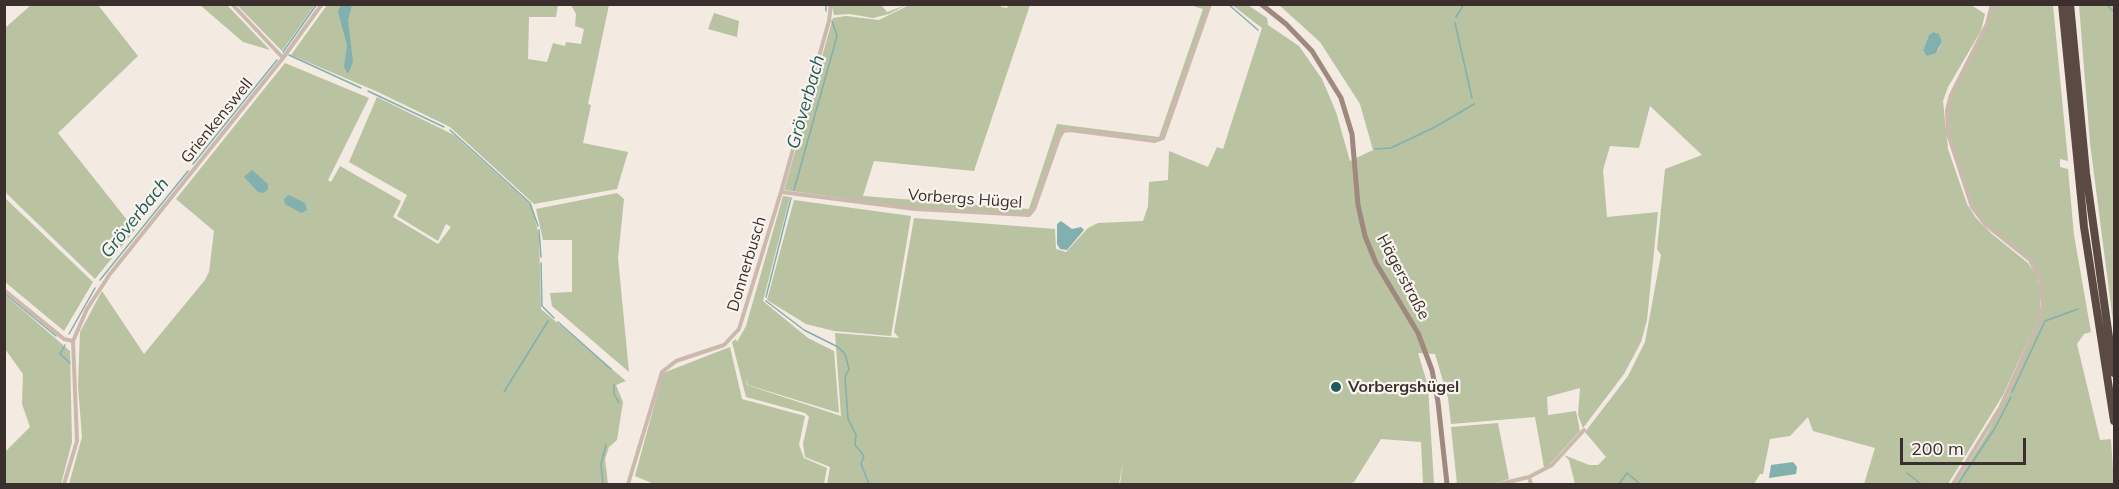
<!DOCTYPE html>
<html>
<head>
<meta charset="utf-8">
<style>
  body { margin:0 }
  #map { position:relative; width:2119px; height:489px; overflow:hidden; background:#f3eae2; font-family:Mulish,sans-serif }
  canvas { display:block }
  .frame { position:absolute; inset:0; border:6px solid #3a2f2c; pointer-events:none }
  .scale { position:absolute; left:1900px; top:438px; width:126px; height:27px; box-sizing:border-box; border:3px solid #3a2f2c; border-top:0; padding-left:8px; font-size:18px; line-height:21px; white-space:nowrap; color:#3a2f2c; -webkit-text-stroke:4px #faf4ee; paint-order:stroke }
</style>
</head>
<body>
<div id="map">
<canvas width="2119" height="489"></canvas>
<div class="frame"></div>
<div class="scale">200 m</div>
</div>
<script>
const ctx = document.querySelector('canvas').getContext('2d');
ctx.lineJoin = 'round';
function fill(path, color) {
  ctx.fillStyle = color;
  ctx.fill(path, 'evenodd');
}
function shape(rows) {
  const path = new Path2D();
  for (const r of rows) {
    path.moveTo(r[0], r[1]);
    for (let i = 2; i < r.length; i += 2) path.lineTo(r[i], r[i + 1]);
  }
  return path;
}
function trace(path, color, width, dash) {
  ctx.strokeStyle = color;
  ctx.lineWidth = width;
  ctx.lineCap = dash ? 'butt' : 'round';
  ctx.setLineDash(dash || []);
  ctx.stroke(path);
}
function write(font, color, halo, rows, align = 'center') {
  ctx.font = font + ' Mulish,sans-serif';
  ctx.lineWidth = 4.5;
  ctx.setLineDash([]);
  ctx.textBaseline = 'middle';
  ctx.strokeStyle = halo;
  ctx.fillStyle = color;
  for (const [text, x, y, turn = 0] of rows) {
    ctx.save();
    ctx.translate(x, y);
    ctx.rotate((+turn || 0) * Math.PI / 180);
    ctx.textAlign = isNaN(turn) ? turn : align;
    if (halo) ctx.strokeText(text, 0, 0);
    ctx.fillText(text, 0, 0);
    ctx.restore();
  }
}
const green = shape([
  [1000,4,1001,7,1007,8,1008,5,1030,5,974,171,874,161,863,196,1029,209,1057,124,1159,137,1203,9,1190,5,1209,5,1163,135,1160,138,1154,139,1063,129,1033,209,1028,214,915,208,784,190,833,18,846,16,879,20,909,5],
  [1231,4,1248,5,1267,18,1268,25,1299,46,1322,79,1336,112,1350,161,1373,150,1360,104,1320,42,1279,5,1463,5,1460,10,1464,4,1971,5,1985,14,1981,31,1948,87,1943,101,1948,149,1967,204,1976,218,1992,234,2028,263,2036,275,2041,292,2040,315,2003,395,1948,484,1864,484,1875,448,1813,431,1808,417,1790,436,1770,439,1763,474,1760,474,1754,484,1575,484,1569,460,1564,455,1589,465,1598,465,1606,457,1585,432,1628,376,1645,342,1661,255,1657,249,1665,169,1702,155,1650,106,1639,148,1610,146,1603,170,1607,217,1658,212,1647,320,1641,342,1624,374,1583,428,1578,415,1580,388,1547,397,1548,415,1576,411,1580,431,1548,466,1544,467,1535,417,1451,424,1448,398,1435,354,1418,353,1428,386,1434,484,1423,484,1421,442,1381,439,1354,482,1347,484,1120,484,1123,461,1119,484,827,484,830,467,805,457,803,444,809,417,805,413,746,397,732,342,736,339,737,342,746,326,783,196,790,197,763,301,808,338,834,351,839,413,748,385,746,378,747,385,841,416,835,333,899,338,894,332,914,218,1055,229,1056,249,1066,252,1088,228,1098,223,1143,221,1148,206,1149,182,1168,180,1169,151,1208,167,1217,147,1223,149,1262,28],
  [1936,32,1942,42,1938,51,1923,53,1928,38],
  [31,5,98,5,138,56,58,133,135,230,95,279,5,192,5,28],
  [200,5,227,5,270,50,243,42],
  [237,5,315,5,282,51],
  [327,5,558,5,556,17,529,17,528,59,547,62,553,43,565,46,566,42,581,44,584,29,575,26,576,14,571,5,609,5,588,104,591,105,583,143,628,152,617,189,534,204,450,127,378,92,291,55],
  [832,5,881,5,887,12,906,5,889,14,873,18,850,14,834,15],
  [1992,5,2053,5,2068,161,2060,159,2060,167,2068,169,2074,235,2091,332,2084,334,2077,344,2100,440,2111,439,2114,484,1955,484,1987,434,2008,395,2039,321,2043,304,2042,288,2030,260,1998,235,1976,213,1948,134,1949,101,1983,32],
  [2079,5,2114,5,2114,329,2090,143],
  [714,13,739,21,737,37,708,29],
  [285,63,369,98,328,180,331,182,340,166,401,201,393,217,438,244,451,227,446,224,438,241,397,216,407,195,349,162,377,97,454,135,531,205,539,235,541,309,626,381,616,385,623,402,617,440,609,447,605,459,608,484,69,484,82,437,78,386,80,332,102,291,144,354,205,280,209,272,214,231,176,199],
  [617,193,624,199,618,258,629,372,552,306,550,293,572,292,572,240,543,240,536,209],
  [4,197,93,282,64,331,5,282],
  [794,200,911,216,891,336,834,331,806,324,767,300],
  [4,294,70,351,72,442,61,484,5,484,5,452,30,427,22,404,23,374,5,349],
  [730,347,742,399,805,416,799,445,804,458,827,468,824,484,654,484,635,476,663,373],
  [1498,423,1509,479,1493,484,1457,484,1451,427]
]);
const water = shape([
  [341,4,352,5,348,20,353,62,348,74,344,67,347,45,338,12],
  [1934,32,1939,34,1942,42,1936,53,1927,56,1923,51,1929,35],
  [252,170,268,184,268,189,264,193,258,192,244,177],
  [289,195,305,203,307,210,301,213,285,204,284,199],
  [1061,221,1072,229,1081,227,1084,230,1067,250,1060,249,1057,244,1057,224],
  [1793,462,1797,467,1796,474,1769,478,1771,465]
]);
const stream = shape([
  [826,4,826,11],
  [1228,4,1258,30],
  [2106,4,2114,12],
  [1456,17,1464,4],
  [1455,23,1472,98],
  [283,52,317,4],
  [289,55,361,88],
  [368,91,444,127],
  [450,130,530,203,538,226],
  [1375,149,1391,148,1437,126,1474,104],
  [193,164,277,60],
  [794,190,837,36,832,21],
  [539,230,541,257],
  [541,263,542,306,554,318],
  [100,280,188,171],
  [4,293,56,336],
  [766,297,791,198],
  [766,301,804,330,838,347,845,354,849,369,845,377,848,419,856,435,855,445,864,456,861,464,869,484],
  [558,322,611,369],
  [69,334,95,288],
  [65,345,60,354,70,363],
  [614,385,614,394,619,403],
  [504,392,548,321],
  [2012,392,2045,321,2078,309],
  [1907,473,1921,484],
  [603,484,601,464,606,445],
  [1619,484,1627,473,1640,484],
  [1958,484,1995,428,2011,397]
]);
const street = shape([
  [232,4,283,58],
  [781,192,915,209,1029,215,1034,209,1059,138,1063,131,1070,130,1155,141,1163,138,1210,4],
  [4,290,64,339,73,341],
  [1529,477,1552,465,1584,430],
  [64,484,77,441,73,341,87,309,110,274,283,58,322,4],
  [628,484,662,372,676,361,724,345,739,329,781,192,829,21,831,4],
  [1500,484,1529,477,1531,484],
  [1953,484,2000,408,2039,321,2043,304,2040,280,2030,260,1986,225,1972,207,1948,134,1947,110,1951,95,1987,24,1992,4]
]);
const secondary = shape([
  [1261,4,1286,24,1312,51,1341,98,1352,134,1358,205,1365,236,1376,263,1418,333,1432,370,1438,402,1447,484]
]);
const highway = shape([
  [2062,4,2084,227,2114,421],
  [2070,4,2086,173,2114,373]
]);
const markers = [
  [1336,387,6,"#215b5b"]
];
const streetNames = [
  ["Grienkenswell",217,121,-51],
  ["Vorbergs Hügel",965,199,4],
  ["Donnerbusch",747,264,-73],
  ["Hägerstraße",1403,277,62]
];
const poiNames = [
  ["Vorbergshügel",1348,387]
];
const waterNames = [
  ["Gröverbach",806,102,-74],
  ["Gröverbach",135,218,-51]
];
fill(green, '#b9c2a1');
fill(water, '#81b0af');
trace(stream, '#81b0af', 1.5);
trace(street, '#ccb9ad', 4);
trace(secondary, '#9f887e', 5);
trace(highway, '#5b4943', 8);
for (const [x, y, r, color] of markers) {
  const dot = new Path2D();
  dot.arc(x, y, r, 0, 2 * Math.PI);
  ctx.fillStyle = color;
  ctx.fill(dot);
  trace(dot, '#faf4ee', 2);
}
write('16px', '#3a2f2c', '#faf4ee', streetNames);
write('bold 16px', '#3a2f2c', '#faf4ee', poiNames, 'left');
write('italic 18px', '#215b5b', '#faf4ee', waterNames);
</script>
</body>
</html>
